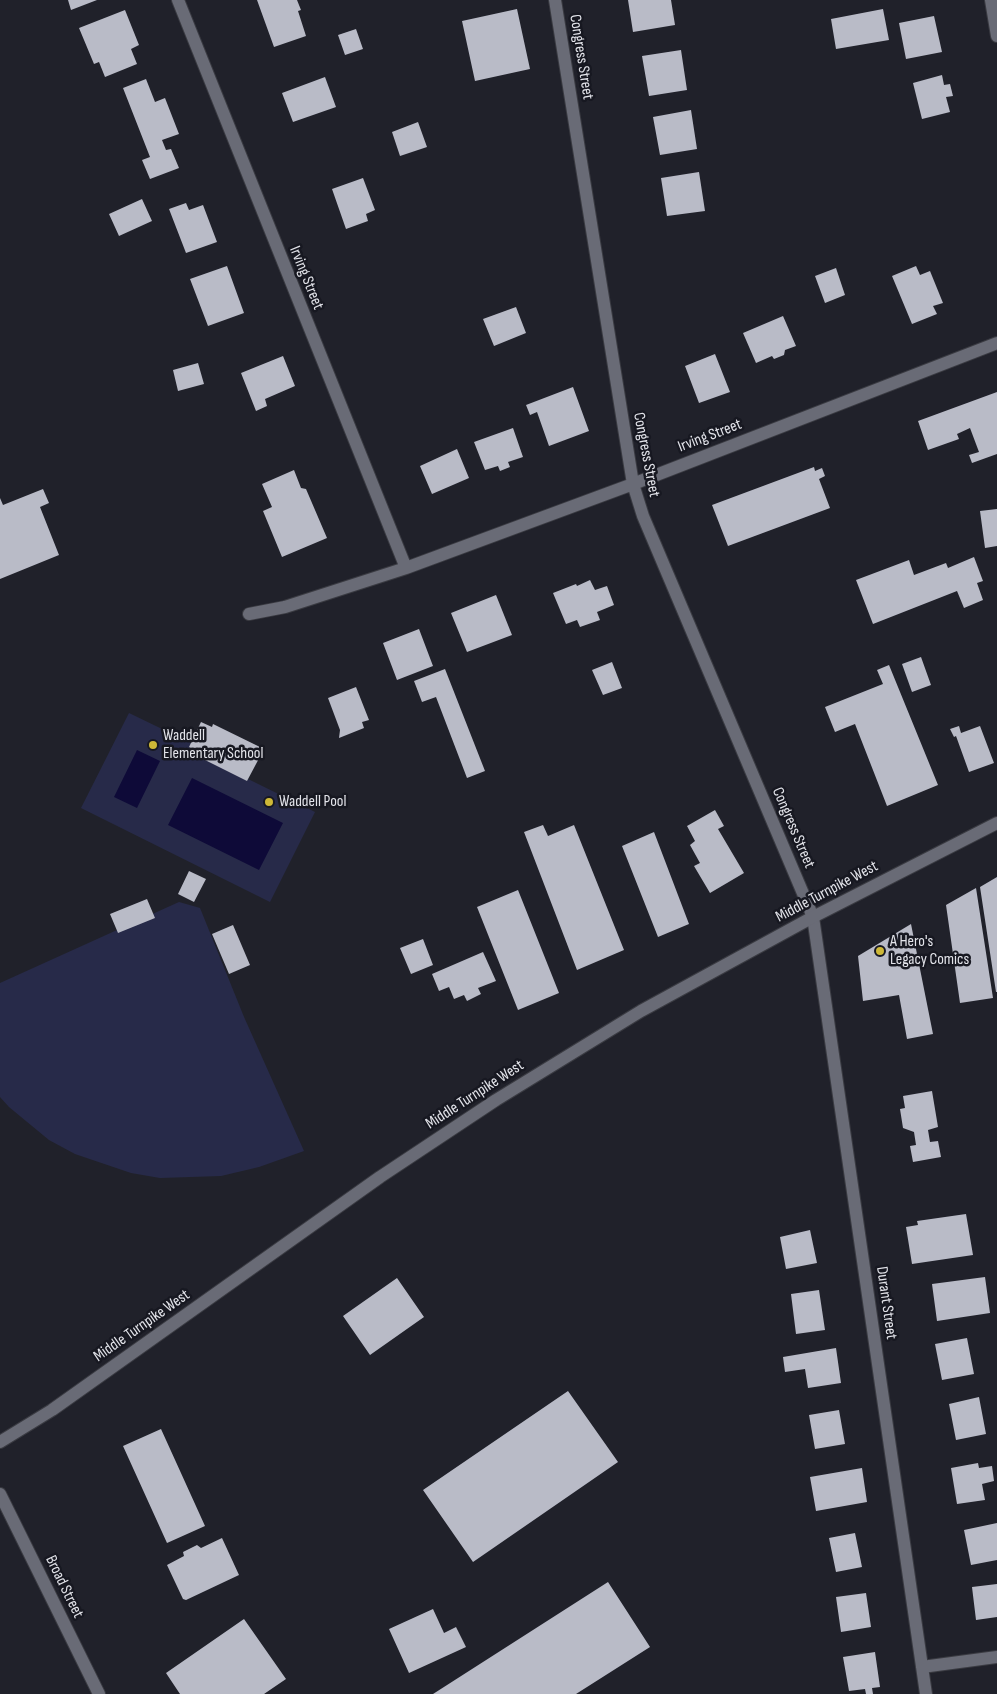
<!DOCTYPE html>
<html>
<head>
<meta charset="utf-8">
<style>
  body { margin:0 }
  canvas { display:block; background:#20212a }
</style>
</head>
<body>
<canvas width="997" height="1694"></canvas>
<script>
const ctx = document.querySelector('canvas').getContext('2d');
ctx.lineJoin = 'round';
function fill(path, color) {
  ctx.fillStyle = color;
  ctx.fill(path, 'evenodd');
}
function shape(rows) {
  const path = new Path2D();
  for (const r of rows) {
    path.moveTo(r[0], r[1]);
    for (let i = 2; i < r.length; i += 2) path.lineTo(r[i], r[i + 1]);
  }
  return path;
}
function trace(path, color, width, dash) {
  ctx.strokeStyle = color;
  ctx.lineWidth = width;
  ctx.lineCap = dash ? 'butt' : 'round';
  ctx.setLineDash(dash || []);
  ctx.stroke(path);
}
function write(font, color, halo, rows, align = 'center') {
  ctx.font = font + ' "Sofia Sans Condensed",sans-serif';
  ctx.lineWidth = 5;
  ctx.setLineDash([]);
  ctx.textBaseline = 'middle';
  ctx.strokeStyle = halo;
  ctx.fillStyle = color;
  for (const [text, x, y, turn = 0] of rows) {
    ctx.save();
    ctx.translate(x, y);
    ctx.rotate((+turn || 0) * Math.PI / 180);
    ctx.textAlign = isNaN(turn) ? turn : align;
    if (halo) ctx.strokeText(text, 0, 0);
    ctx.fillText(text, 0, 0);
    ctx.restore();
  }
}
const green = shape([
  [129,713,191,743,189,747,247,781,248,779,315,812,270,902,81,808],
  [179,902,200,908,244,1017,304,1151,259,1167,221,1176,160,1178,131,1173,75,1154,49,1140,9,1107,0,1097,0,983]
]);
const water = shape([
  [137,750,160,761,137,808,114,797],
  [192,778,283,823,259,870,168,825]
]);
const building = shape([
  [68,0,97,0,71,10],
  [257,0,297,0,301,10,298,11,306,36,274,47],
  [628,0,671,0,675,25,633,32],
  [517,9,530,69,475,81,462,21],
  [883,9,889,40,836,49,831,19],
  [125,10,139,45,131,49,137,64,105,77,99,62,94,64,79,28],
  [934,16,942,52,906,59,899,23],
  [356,29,363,49,345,55,338,35],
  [681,50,687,90,649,96,642,56],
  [942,75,944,85,950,84,953,96,946,97,950,112,922,119,913,83],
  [325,77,336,107,293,122,282,93],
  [146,79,155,102,165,98,179,134,162,140,166,150,171,149,179,168,150,179,142,160,150,157,123,88],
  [691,110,697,149,660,155,653,117],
  [418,122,427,147,400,156,392,132],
  [699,172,705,211,667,216,661,178],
  [363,178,375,210,366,214,368,221,346,229,332,189],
  [142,199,152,221,119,236,109,214],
  [186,203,189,210,203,205,217,242,186,253,169,209],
  [227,266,244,313,208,326,190,279],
  [916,266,920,275,930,271,943,303,933,306,937,314,912,324,892,276],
  [836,268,845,295,825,303,815,276],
  [516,307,526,333,494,346,483,319],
  [783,316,796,346,785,350,784,355,774,359,772,356,756,363,743,333],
  [715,354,730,392,699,403,685,366],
  [283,356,295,386,265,399,267,406,256,411,241,373],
  [198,363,204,384,178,391,173,370],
  [573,387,589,431,549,446,537,412,530,415,526,405],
  [997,392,997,454,972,463,969,455,979,452,970,428,957,434,959,439,928,450,918,421],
  [513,428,523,457,508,462,510,467,500,471,498,466,485,470,474,442],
  [457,449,469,478,432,494,420,466],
  [814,467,815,471,822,468,825,476,819,479,830,508,728,546,712,505],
  [294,470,301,488,306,489,327,538,282,557,263,511,272,507,262,484],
  [43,489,49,503,40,507,59,555,0,579,0,498,3,505],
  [997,509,997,546,985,548,980,511],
  [974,557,983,581,977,583,983,600,964,608,957,591,873,624,856,580,909,560,914,575,946,563,948,568],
  [590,580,595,590,607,586,614,605,597,612,600,620,580,627,577,620,566,624,553,593,576,584,577,586],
  [496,595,512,635,467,652,451,613],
  [419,629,433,666,397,680,383,643],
  [921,657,931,685,912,692,902,664],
  [612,662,622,688,603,695,592,670],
  [889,665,938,785,887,806,855,724,835,732,825,707,883,684,877,670],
  [445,669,485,771,467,778,436,697,422,702,414,681],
  [356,687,369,720,362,722,364,728,339,738,340,730,328,698],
  [201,722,212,727,213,724,264,749,247,781,197,756,199,752,189,747],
  [959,726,961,733,980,726,994,763,969,772,956,736,954,737,950,729],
  [715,810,724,826,718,829,744,873,710,893,694,866,700,863,690,845,695,841,687,826],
  [543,825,548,836,574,825,624,950,577,970,524,832],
  [654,832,689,924,658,937,622,846],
  [189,871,206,879,194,902,178,894],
  [997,877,997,992,996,992,980,887],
  [976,888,993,998,960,1003,946,905],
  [518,890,559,993,518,1010,477,907],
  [147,899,155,918,118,933,110,914],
  [911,924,933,1034,907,1039,899,995,863,1001,858,956],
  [233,925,250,965,229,974,212,934],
  [423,939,433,965,411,974,400,948],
  [483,952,496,981,478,988,481,994,467,1001,464,995,454,999,449,987,439,991,432,974],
  [932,1091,938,1127,928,1130,930,1142,938,1141,941,1157,913,1162,910,1146,916,1145,914,1132,903,1128,900,1109,905,1108,903,1096],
  [966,1214,973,1255,912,1264,906,1227,918,1225,917,1221],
  [810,1230,817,1263,786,1269,780,1237],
  [985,1277,990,1313,937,1321,932,1284],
  [397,1278,424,1317,370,1355,343,1316],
  [819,1290,825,1330,796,1334,791,1294],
  [967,1338,974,1374,942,1380,935,1344],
  [836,1348,841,1383,808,1388,805,1369,785,1372,783,1357],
  [568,1391,618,1462,473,1562,423,1490],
  [979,1397,986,1434,956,1440,949,1404],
  [839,1410,845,1444,815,1449,809,1415],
  [161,1429,205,1526,167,1543,123,1446],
  [978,1463,979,1468,992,1466,994,1481,982,1484,985,1500,957,1504,951,1468],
  [862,1468,867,1502,816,1511,810,1477],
  [997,1523,997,1560,971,1565,964,1530],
  [855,1533,862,1567,836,1572,829,1538],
  [222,1538,239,1575,186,1600,183,1599,167,1565,184,1556,183,1552,197,1545,201,1548],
  [608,1582,650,1647,576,1694,433,1694],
  [997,1584,997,1617,976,1620,972,1587],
  [866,1593,871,1627,841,1632,836,1597],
  [433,1609,444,1633,456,1627,466,1647,409,1673,389,1629],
  [244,1619,286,1679,264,1694,180,1694,166,1673],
  [875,1652,880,1687,872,1688,873,1694,866,1694,865,1689,849,1691,843,1657]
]);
const street = shape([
  [178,0,406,568],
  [555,0,633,484,643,516,813,917,926,1694],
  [991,0,997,36],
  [249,614,285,607,406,568,633,484,997,343],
  [922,1667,997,1657]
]);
const secondary = shape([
  [0,1442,52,1410,380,1177,496,1100,641,1011,813,917,997,823],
  [0,1494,99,1694]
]);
const markers = [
  [153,745,5,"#ceb837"],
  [269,802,5,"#ceb837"],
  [880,951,5,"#ceb837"]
];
const streetNames = [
  ["Congress Street",581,57,81],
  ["Irving Street",306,278,68],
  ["Irving Street",710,436,-21],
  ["Congress Street",646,455,79],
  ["Congress Street",793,828,67],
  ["Middle Turnpike West",827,892,-28],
  ["Middle Turnpike West",475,1095,-33],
  ["Durant Street",886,1303,82],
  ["Middle Turnpike West",142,1326,-35],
  ["Broad Street",64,1587,64]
];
const poiNames = [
  ["Waddell",163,736],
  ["Elementary School",163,754],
  ["Waddell Pool",279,802],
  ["A Hero's",890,942],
  ["Legacy Comics",890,960]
];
fill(green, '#272a49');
fill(water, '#0e0a38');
fill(building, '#b9bbc7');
trace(street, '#3a3b42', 14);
trace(secondary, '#3a3b42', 14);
trace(street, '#696b76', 12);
trace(secondary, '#696b76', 12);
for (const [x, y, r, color] of markers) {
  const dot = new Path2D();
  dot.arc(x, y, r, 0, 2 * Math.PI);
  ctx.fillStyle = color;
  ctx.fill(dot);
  trace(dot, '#171821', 2);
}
write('16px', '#e3e4ea', '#171821', streetNames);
write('16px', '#e3e4ea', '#171821', poiNames, 'left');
</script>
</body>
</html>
